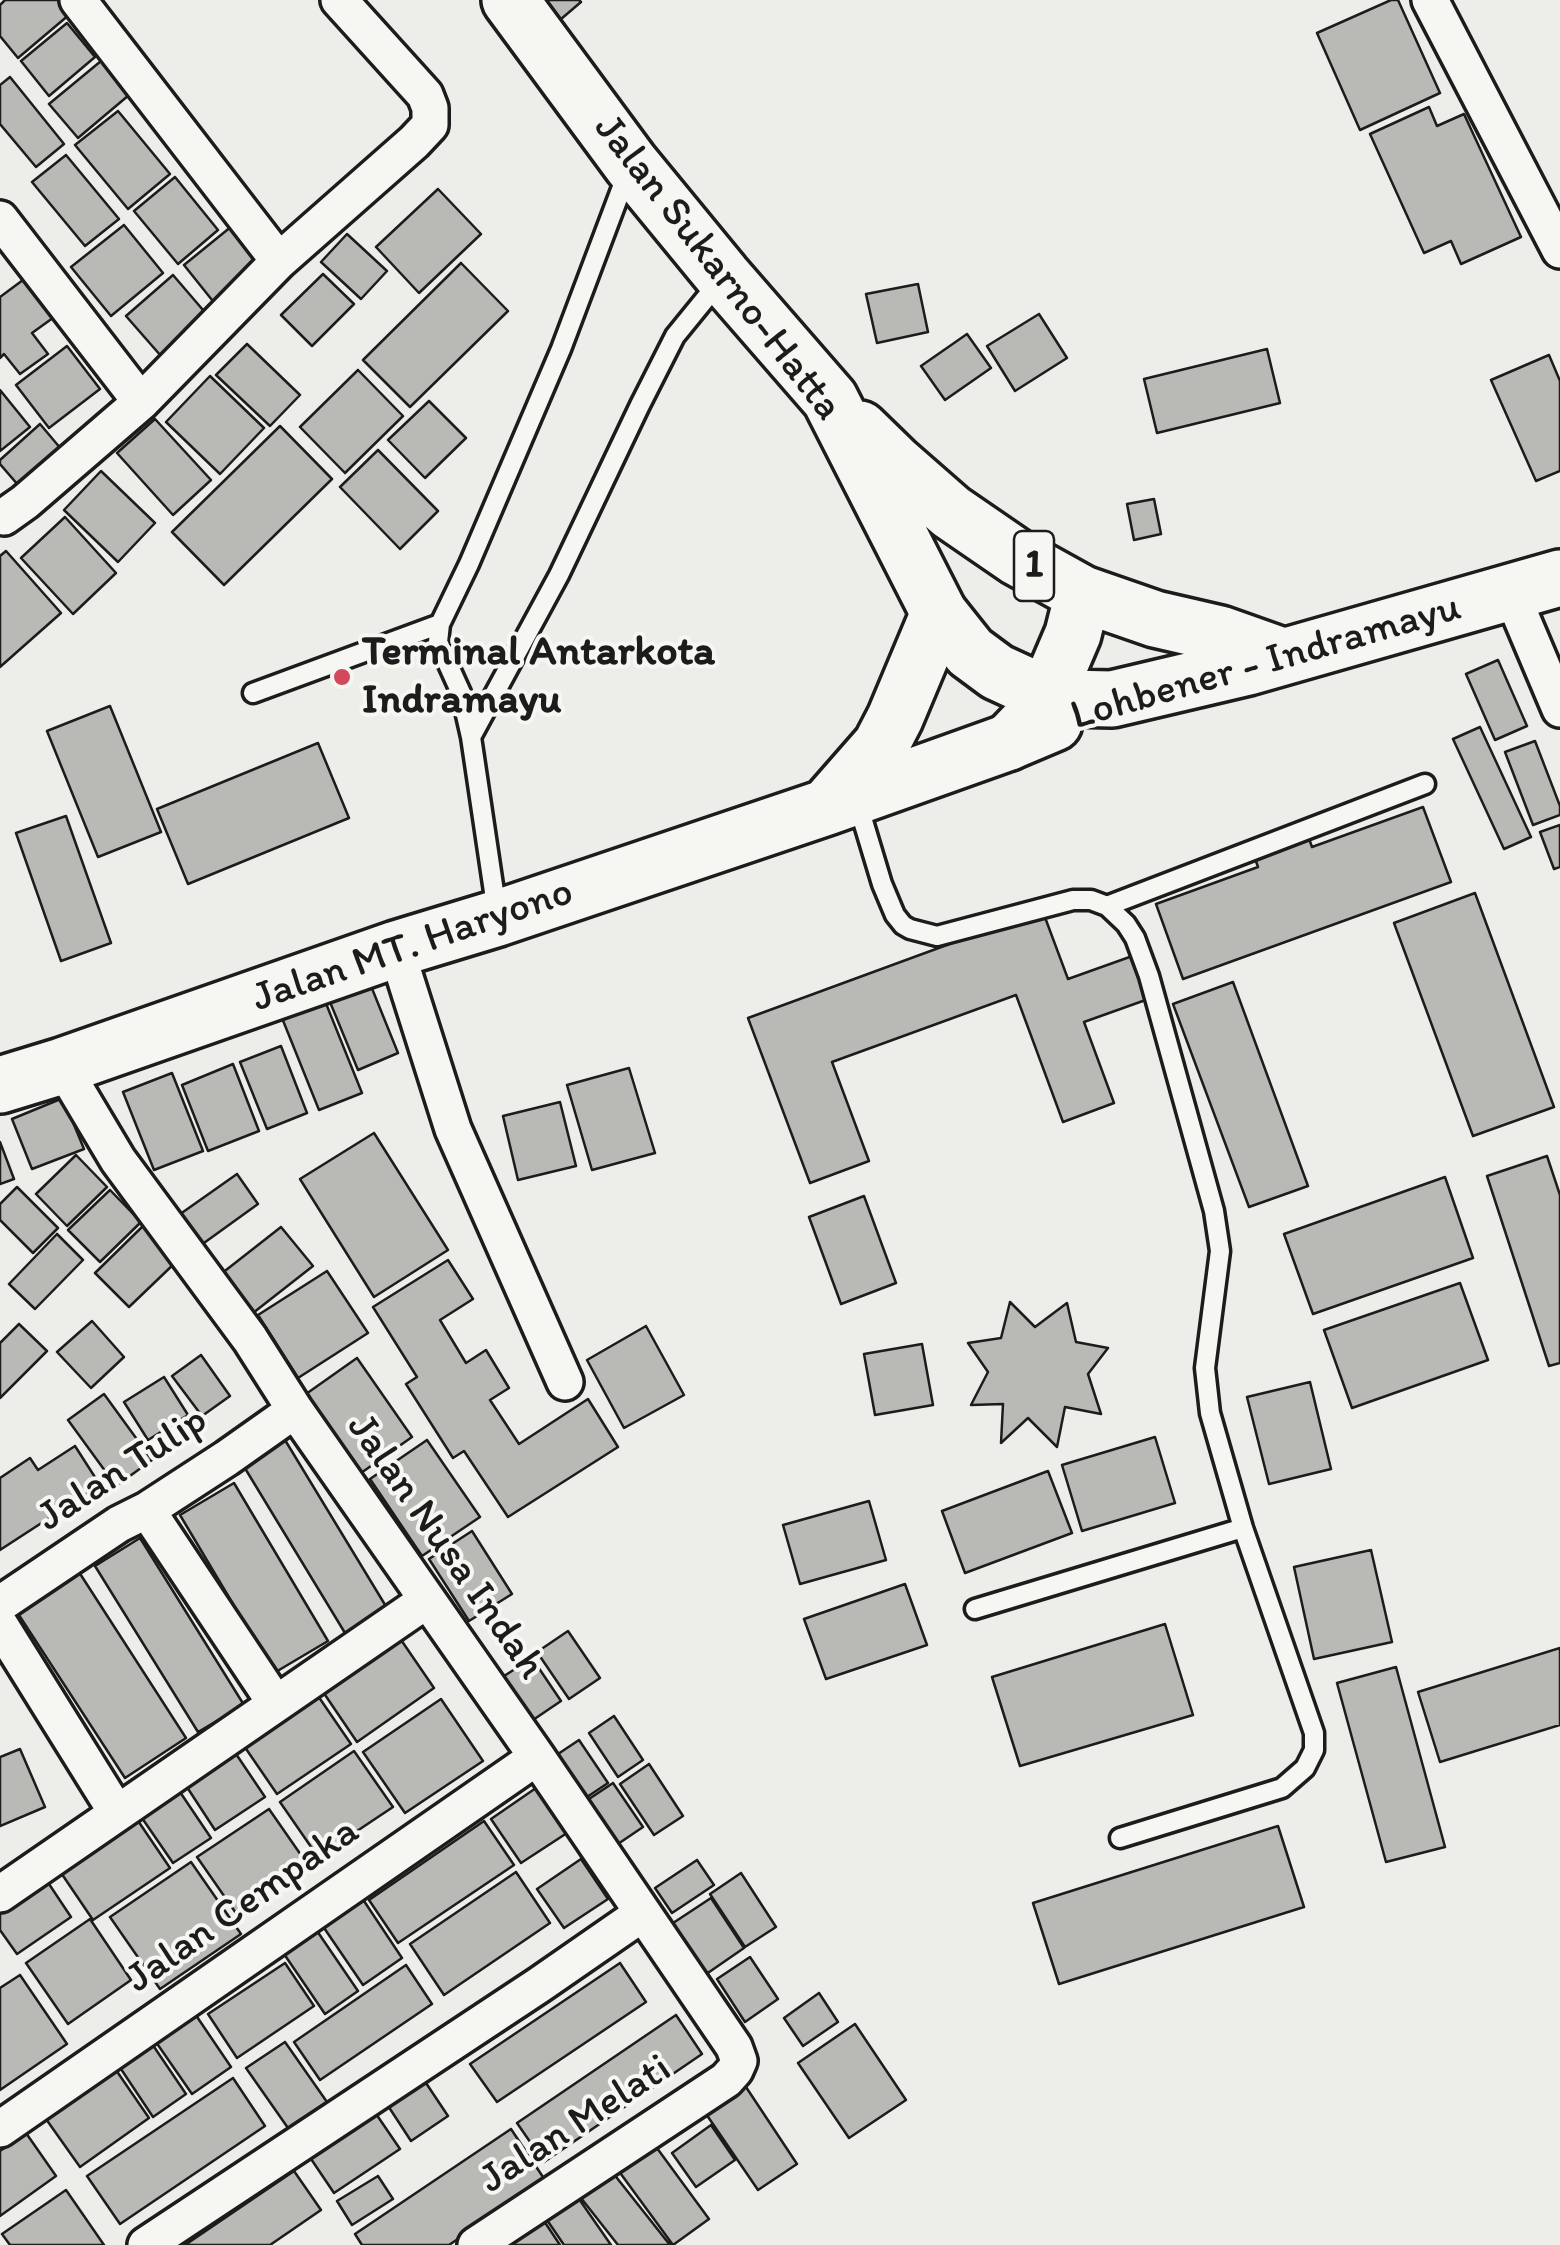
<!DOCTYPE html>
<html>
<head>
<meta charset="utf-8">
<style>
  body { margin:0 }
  canvas { display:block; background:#edede9 }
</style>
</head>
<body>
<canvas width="1560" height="2245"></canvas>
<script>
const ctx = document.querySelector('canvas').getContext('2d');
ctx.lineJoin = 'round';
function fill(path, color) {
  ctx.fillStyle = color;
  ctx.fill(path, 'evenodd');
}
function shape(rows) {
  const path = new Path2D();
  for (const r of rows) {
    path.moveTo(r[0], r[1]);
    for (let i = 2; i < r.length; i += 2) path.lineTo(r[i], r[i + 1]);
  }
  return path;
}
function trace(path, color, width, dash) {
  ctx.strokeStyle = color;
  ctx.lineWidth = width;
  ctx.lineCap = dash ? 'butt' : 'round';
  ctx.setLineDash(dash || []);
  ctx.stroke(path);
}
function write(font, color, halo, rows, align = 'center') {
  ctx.font = font + ' Itim,sans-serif';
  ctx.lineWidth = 8;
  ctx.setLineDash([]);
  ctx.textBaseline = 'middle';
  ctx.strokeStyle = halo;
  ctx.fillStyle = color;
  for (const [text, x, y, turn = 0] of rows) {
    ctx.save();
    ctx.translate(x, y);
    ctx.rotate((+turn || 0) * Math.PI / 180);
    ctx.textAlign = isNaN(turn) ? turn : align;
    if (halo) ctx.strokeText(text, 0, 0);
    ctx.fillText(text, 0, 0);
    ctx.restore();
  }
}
const building = shape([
  [5,0,58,0,70,14,18,58,0,36,0,5,5,0],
  [520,0,579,0,581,2,547,31,520,0],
  [1391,0,1398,0,1440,93,1360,130,1317,33,1391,0],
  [67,23,95,57,49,96,21,61,67,23],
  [101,61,129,95,78,138,49,104,101,61],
  [10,77,64,144,36,167,0,124,0,85,10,77],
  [1429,107,1437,126,1464,114,1521,237,1461,264,1451,241,1424,253,1370,134,1429,107],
  [118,111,170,174,128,209,75,145,118,111],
  [66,155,119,219,85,246,32,182,66,155],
  [175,177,218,230,178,264,134,211,175,177],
  [438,189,481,234,419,293,376,247,438,189],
  [124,225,163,273,111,316,71,267,124,225],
  [232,226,269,271,220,310,184,265,232,226],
  [347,234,387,271,361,299,321,262,347,234],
  [461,263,508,311,410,407,363,360,461,263],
  [323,274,354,304,312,346,281,315,323,274],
  [173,275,215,324,168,364,126,316,173,275],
  [27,277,57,315,32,333,48,354,20,374,4,354,0,358,0,297,27,277],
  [918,284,928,332,877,343,866,294,918,284],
  [1039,314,1067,358,1015,391,987,346,1039,314],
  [967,334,991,368,945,400,921,366,967,334],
  [247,344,300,395,270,426,216,375,247,344],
  [67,346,100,389,49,428,16,385,67,346],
  [1267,349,1280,403,1157,433,1144,379,1267,349],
  [1549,355,1560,381,1560,471,1536,481,1491,380,1549,355],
  [358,370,403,416,345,473,300,427,358,370],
  [210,376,264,428,220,474,166,422,210,376],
  [0,390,30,427,0,451,0,390],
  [429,401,466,438,425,478,388,440,429,401],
  [155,419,211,480,173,515,117,453,155,419],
  [40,424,67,456,25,493,0,464,0,460,40,424],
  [280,426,332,479,224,585,172,532,280,426],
  [378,450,438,511,400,549,340,487,378,450],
  [101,471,155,523,118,562,64,510,101,471],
  [1154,499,1161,534,1134,540,1127,504,1154,499],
  [65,517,116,573,73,614,21,558,65,517],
  [6,551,61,613,0,667,0,556,6,551],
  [1498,660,1527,726,1495,740,1466,674,1498,660],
  [110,706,161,832,98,857,47,731,110,706],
  [1480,727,1531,837,1504,849,1453,739,1480,727],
  [1535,741,1560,806,1560,815,1533,825,1505,752,1535,741],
  [318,743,349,818,188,884,157,809,318,743],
  [1423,807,1451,882,1183,979,1156,904,1258,867,1253,853,1307,833,1312,847,1423,807],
  [66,816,111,943,61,961,16,833,66,816],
  [1560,825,1560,867,1554,869,1540,832,1560,825],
  [1475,893,1554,1107,1473,1136,1394,923,1475,893],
  [1043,912,1068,979,1138,954,1154,997,1084,1022,1114,1103,1063,1122,1016,995,832,1062,869,1161,810,1183,748,1018,1004,924,1043,912],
  [1233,982,1308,1186,1249,1207,1173,1004,1233,982],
  [371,986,398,1053,358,1070,330,1002,371,986],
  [325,1001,362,1093,319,1110,282,1018,325,1001],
  [281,1046,307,1113,267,1129,240,1062,281,1046],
  [233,1064,259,1131,208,1151,182,1085,233,1064],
  [629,1068,655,1153,592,1170,567,1085,629,1068],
  [172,1073,203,1151,154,1170,123,1092,172,1073],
  [63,1098,84,1149,32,1169,12,1119,63,1098],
  [560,1102,576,1166,518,1180,503,1116,560,1102],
  [374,1133,448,1250,374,1297,300,1179,374,1133],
  [0,1142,14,1179,0,1184,0,1142],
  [76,1155,107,1187,67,1226,36,1194,76,1155],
  [1547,1156,1560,1195,1560,1363,1549,1366,1487,1176,1547,1156],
  [237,1174,258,1204,197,1248,176,1217,237,1174],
  [1445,1177,1473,1258,1313,1314,1284,1234,1445,1177],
  [17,1187,58,1228,33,1253,0,1220,0,1204,17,1187],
  [110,1190,141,1222,100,1262,68,1230,110,1190],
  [864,1196,896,1283,841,1304,809,1217,864,1196],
  [143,1226,177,1261,129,1307,95,1273,143,1226],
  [281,1227,313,1266,253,1313,221,1274,281,1227],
  [57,1234,83,1260,35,1309,9,1284,57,1234],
  [448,1260,473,1299,440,1320,466,1363,486,1350,509,1388,490,1400,519,1444,588,1399,618,1447,508,1517,464,1451,453,1458,406,1384,417,1377,373,1307,448,1260],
  [327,1271,368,1333,298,1378,258,1315,327,1271],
  [1460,1283,1488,1360,1352,1408,1324,1330,1460,1283],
  [1010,1302,1035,1327,1067,1303,1076,1342,1108,1348,1088,1374,1101,1414,1065,1407,1057,1447,1028,1418,1001,1443,1003,1404,971,1405,988,1372,968,1343,1001,1338,1010,1302],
  [92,1321,124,1357,91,1388,57,1352,92,1321],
  [19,1324,47,1351,0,1398,0,1343,19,1324],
  [646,1326,684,1395,624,1428,587,1360,646,1326],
  [922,1344,933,1405,875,1415,864,1354,922,1344],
  [201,1355,230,1396,202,1416,172,1376,201,1355],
  [357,1358,412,1437,361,1473,306,1394,357,1358],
  [164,1377,188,1415,148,1440,124,1402,164,1377],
  [1310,1382,1331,1469,1269,1484,1247,1397,1310,1382],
  [104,1394,152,1460,116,1486,68,1420,104,1394],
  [1155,1437,1175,1503,1082,1531,1062,1465,1155,1437],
  [285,1440,387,1608,345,1633,243,1465,285,1440],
  [427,1440,480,1517,422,1556,370,1479,427,1440],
  [75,1446,100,1485,0,1550,0,1478,30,1458,38,1470,75,1446],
  [1048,1471,1072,1533,965,1573,942,1511,1048,1471],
  [234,1483,328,1641,274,1673,180,1515,234,1483],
  [869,1501,886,1560,800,1584,783,1525,869,1501],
  [472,1531,512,1594,469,1621,429,1559,472,1531],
  [140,1538,244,1705,198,1732,95,1566,140,1538],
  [1371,1550,1392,1642,1314,1659,1294,1567,1371,1550],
  [77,1569,186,1738,125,1778,15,1609,77,1569],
  [905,1584,927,1645,826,1679,804,1619,905,1584],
  [1165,1624,1193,1715,1020,1766,992,1677,1165,1624],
  [568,1631,600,1678,569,1699,537,1652,568,1631],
  [397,1634,434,1688,357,1742,319,1686,397,1634],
  [1560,1648,1560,1725,1440,1762,1418,1692,1560,1648],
  [532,1658,561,1701,530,1722,501,1678,532,1658],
  [1396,1667,1445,1847,1386,1862,1337,1683,1396,1667],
  [316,1693,351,1744,277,1794,242,1743,316,1693],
  [441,1699,483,1761,405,1813,363,1752,441,1699],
  [614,1716,643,1760,618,1777,589,1733,614,1716],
  [579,1740,608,1783,587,1797,558,1754,579,1740],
  [230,1745,265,1797,215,1830,181,1778,230,1745],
  [20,1749,45,1807,0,1826,0,1757,20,1749],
  [354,1751,393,1807,318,1857,280,1802,354,1751],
  [649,1764,683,1816,654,1835,620,1784,649,1764],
  [613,1783,643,1827,612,1848,583,1803,613,1783],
  [536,1788,567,1833,521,1863,491,1819,536,1788],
  [180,1792,211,1838,173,1863,142,1818,180,1792],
  [130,1809,170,1868,93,1920,53,1861,130,1809],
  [269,1809,310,1868,238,1916,197,1857,269,1809],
  [484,1821,514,1865,398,1943,369,1900,484,1821],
  [1278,1826,1304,1907,1059,1984,1033,1903,1278,1826],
  [581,1859,608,1899,564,1928,537,1889,581,1859],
  [697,1860,714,1885,672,1913,655,1888,697,1860],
  [191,1862,241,1934,160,1989,110,1917,191,1862],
  [41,1872,71,1917,17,1954,0,1930,0,1899,41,1872],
  [516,1872,550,1923,444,1995,410,1944,516,1872],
  [741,1873,776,1927,745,1947,710,1894,741,1873],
  [360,1895,402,1958,363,1985,320,1922,360,1895],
  [711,1898,744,1948,702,1977,667,1927,711,1898],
  [90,1919,131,1980,68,2024,26,1963,90,1919],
  [315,1928,358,1991,325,2014,282,1951,315,1928],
  [750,1957,778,1999,745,2022,717,1979,750,1957],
  [285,1963,314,2006,237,2058,208,2014,285,1963],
  [620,1963,646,2002,497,2102,470,2064,620,1963],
  [406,1965,432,2004,320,2080,294,2042,406,1965],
  [20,1975,67,2044,0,2090,0,1988,20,1975],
  [819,1993,838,2022,803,2046,784,2018,819,1993],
  [189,2005,231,2067,192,2094,149,2032,189,2005],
  [676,2015,702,2054,544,2162,517,2123,676,2015],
  [855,2024,906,2100,849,2138,798,2063,855,2024],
  [146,2035,186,2094,153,2117,113,2057,146,2035],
  [285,2042,327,2102,288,2128,246,2068,285,2042],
  [416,2068,448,2116,411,2141,379,2092,416,2068],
  [116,2070,149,2118,80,2167,46,2119,116,2070],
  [233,2078,265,2126,120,2224,87,2176,233,2078],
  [742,2081,797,2164,758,2190,702,2108,742,2081],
  [370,2105,400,2149,334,2193,305,2150,370,2105],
  [711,2125,735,2160,696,2187,672,2153,711,2125],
  [511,2129,545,2180,449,2245,362,2245,355,2234,511,2129],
  [26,2133,56,2176,0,2216,0,2151,26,2133],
  [654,2144,709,2219,673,2245,618,2170,654,2144],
  [294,2171,321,2210,270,2245,185,2245,294,2171],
  [613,2173,670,2245,618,2245,581,2198,613,2173],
  [378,2176,393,2199,352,2225,337,2201,378,2176],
  [66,2190,104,2245,10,2245,2,2234,66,2190],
  [579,2199,611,2245,564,2245,547,2220,579,2199],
  [540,2215,560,2245,506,2245,540,2215]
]);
const lane = shape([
  [253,693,440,624],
  [471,737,559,575,640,405,675,336,719,282],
  [857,801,882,884,895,915,903,925,910,929,937,936,1073,900,1091,900,1107,906,1126,924,1135,938,1149,976,1214,1211,1220,1251,1205,1368,1210,1413,1243,1528,1314,1733,1314,1750,1305,1768,1282,1788,1120,1838],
  [1107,906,1425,784],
  [497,912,471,737,461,693,438,642,440,624,469,564,561,349,627,174],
  [975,1609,1243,1528]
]);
const street = shape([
  [78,0,279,261],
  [1430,0,1560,250],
  [0,219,141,402],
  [0,516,4,517,25,502,141,402,279,261,414,142,430,125,430,108,425,95,339,0],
  [1511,593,1560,709],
  [396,949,453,1129,565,1382],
  [62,1066,118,1160,250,1339,295,1410,537,1757,734,2047,739,2061,735,2070,726,2080,476,2245],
  [147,1510,276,1704],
  [0,1604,119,1524,147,1510,227,1458,295,1410],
  [0,1625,117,1813],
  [0,1894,427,1600],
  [0,2129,537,1757],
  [146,2245,539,1985,643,1913]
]);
const primary = shape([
  [832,801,881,745,895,718,939,613],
  [0,1085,62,1066,396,949,498,918,827,807,1009,742,1054,723]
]);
const highway = shape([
  [510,0,631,164,723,276,830,399,939,613,970,652,997,672,1047,695,1065,698,1112,699,1248,667,1560,578],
  [860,429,895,463,951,512,1018,558,1083,594,1155,619,1220,634,1282,656],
  [1009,742,1032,718,1047,695,1073,634,1083,594]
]);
const markers = [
  [342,677,10,"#d1495b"]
];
const shields = [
  [1034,566,40]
];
const shieldNames = [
  ["1",1034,566]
];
const streetNames = [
  ["Jalan Sukarno-Hatta",717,268,52],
  ["Lohbener - Indramayu",1266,663,-16],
  ["Jalan MT. Haryono",413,946,-19],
  ["Jalan Tulip",123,1470,-33],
  ["Jalan Nusa Indah",445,1547,55],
  ["Jalan Cempaka",243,1906,-35],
  ["Jalan Melati",576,2125,-33]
];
const poiNames = [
  ["Terminal Antarkota",362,653],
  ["Indramayu",362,701]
];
fill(building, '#b9b9b6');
trace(building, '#1c1c1c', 2.5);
trace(lane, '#1c1c1c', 25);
trace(street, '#1c1c1c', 42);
trace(primary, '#1c1c1c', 62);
trace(highway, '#1c1c1c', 62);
trace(lane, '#f6f6f2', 18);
trace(street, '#f6f6f2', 35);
trace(primary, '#f6f6f2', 55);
trace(highway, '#f6f6f2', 55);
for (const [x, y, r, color] of markers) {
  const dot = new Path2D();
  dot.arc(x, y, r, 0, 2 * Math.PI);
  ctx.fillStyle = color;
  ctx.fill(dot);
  trace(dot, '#f6f6f2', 4);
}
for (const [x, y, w] of shields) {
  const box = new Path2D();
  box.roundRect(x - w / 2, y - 35, w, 70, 8);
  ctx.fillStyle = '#f6f6f2';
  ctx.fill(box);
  trace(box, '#1c1c1c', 2.5);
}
write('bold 40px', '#1c1c1c', null, shieldNames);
write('42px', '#1c1c1c', '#f6f6f2', streetNames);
write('bold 42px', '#1c1c1c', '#f6f6f2', poiNames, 'left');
</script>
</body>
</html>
